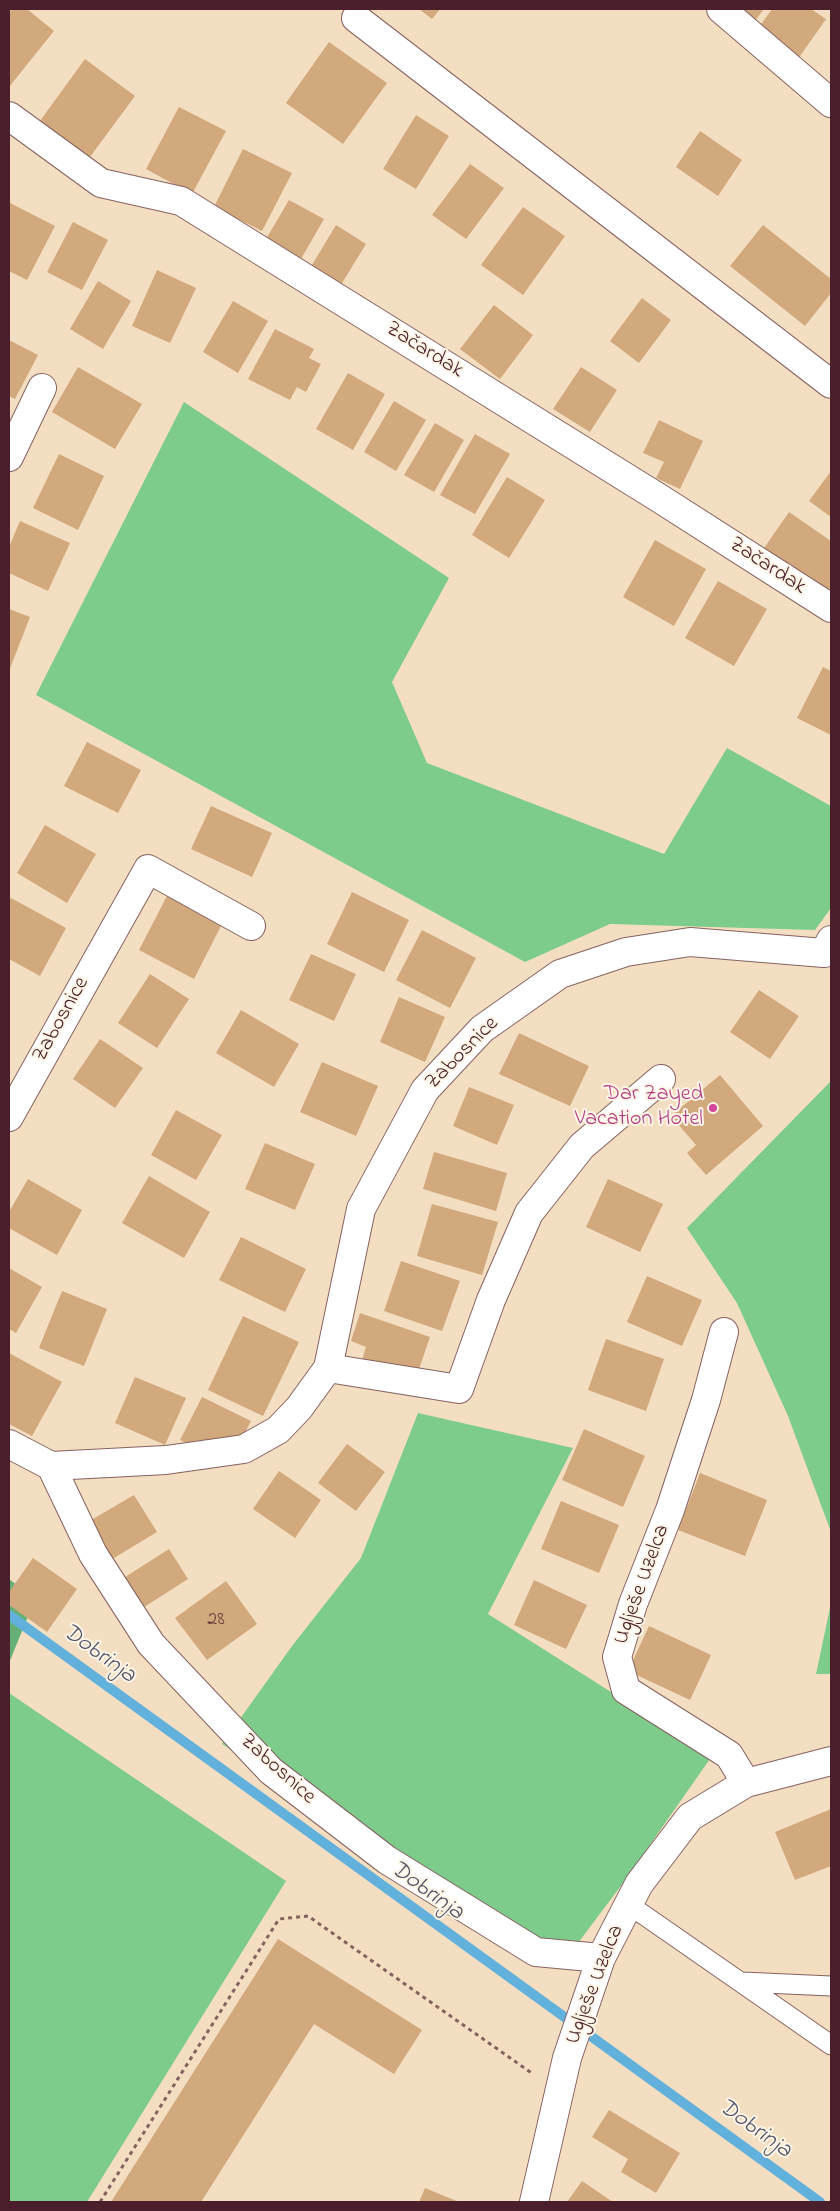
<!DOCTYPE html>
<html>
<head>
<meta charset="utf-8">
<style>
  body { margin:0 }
  #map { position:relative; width:840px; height:2211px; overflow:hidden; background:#f4dec1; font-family:"Indie Flower",sans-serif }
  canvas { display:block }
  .frame { position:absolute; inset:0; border:10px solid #4a1f2b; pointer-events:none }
</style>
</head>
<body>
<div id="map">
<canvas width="840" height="2211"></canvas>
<div class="frame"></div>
</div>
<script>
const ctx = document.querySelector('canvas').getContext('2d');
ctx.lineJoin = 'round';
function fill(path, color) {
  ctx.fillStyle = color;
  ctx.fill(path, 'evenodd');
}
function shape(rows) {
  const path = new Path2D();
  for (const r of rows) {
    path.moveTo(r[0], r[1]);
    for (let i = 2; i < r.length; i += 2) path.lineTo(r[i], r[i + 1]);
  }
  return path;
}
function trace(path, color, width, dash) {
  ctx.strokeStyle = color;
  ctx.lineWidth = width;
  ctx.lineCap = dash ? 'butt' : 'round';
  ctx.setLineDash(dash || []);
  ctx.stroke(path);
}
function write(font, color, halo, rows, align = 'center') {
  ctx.font = font + ' "Indie Flower",sans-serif';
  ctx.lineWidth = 4;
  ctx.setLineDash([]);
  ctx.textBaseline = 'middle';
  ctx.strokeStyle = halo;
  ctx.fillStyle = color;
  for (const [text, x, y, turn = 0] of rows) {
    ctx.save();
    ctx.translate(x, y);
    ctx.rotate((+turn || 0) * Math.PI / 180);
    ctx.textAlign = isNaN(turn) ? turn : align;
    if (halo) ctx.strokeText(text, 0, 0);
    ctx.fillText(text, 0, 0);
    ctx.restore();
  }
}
const green = shape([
  [184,402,449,578,392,682,427,763,664,854,727,748,831,806,831,908,815,930,610,924,525,962,36,695],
  [831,1081,831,1532,788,1416,737,1303,687,1228],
  [418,1413,573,1448,488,1614,712,1756,626,1879,563,1963,222,1744,292,1646,361,1558],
  [831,1603,831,1674,816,1674],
  [9,1693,286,1881,87,2202,9,2202]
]);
const forest = shape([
  [9,1579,35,1599,9,1663]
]);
const stream = shape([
  [9,1615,820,2202]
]);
const building = shape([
  [12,9,27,9,54,31,9,87,9,13],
  [419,9,440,9,432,19],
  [728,9,764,9,751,26],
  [772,9,811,9,826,19,798,59,757,30],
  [329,42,387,83,343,144,286,103],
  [85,59,135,96,87,161,37,125],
  [179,107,226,131,192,194,146,169],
  [416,115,449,136,416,189,383,169],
  [700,131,742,160,718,196,676,167],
  [243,149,292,173,262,231,214,207],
  [470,164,504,188,466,239,432,215],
  [289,200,324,219,301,259,266,239],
  [10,203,55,226,27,280,9,271],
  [523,207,565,236,523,295,481,265],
  [73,222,108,240,82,290,47,272],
  [336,225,366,244,339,288,309,270],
  [763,225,831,279,831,293,805,326,730,266],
  [157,270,196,288,170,343,132,326],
  [98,281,131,301,103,349,70,329],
  [642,298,671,320,639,363,610,341],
  [233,301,268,321,238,373,203,352],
  [494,305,533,335,500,379,460,349],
  [275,329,314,349,309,358,321,364,306,392,297,387,290,400,248,379],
  [9,340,38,355,15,399,9,396],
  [78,367,142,404,115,449,52,412],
  [581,367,617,390,590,432,553,409],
  [348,373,385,394,353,450,316,429],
  [394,401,426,420,396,471,364,452],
  [659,420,703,441,680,489,656,478,664,462,643,453],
  [435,423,464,440,434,492,404,475],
  [475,434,510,454,475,514,440,495],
  [59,454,104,476,78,530,33,508],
  [831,471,831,517,809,501],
  [507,477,545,500,509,558,472,535],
  [789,512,831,541,831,586,826,594,762,551],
  [20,521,70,543,48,591,9,573,9,547],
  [655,540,706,569,674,626,623,597],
  [718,581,767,609,734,666,685,638],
  [9,609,30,617,9,671],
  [823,667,831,671,831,735,797,718],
  [87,742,141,770,118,813,64,786],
  [211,806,272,833,252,877,191,849],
  [45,825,96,854,67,903,17,873],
  [352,892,409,920,384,972,327,944],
  [167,896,222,924,194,979,139,950],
  [11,898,66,928,40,976,9,959,9,902],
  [422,930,476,958,450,1008,396,980],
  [311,954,356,974,334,1021,289,1000],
  [150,974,189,999,157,1048,118,1023],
  [759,990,799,1016,770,1059,730,1032],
  [399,997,445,1017,425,1062,380,1042],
  [241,1010,299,1044,274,1087,216,1053],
  [519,1033,589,1066,570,1106,499,1074],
  [100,1039,143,1068,115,1108,73,1079],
  [322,1062,378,1086,356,1136,300,1112],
  [720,1075,763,1126,706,1175,687,1153,696,1145,671,1116],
  [469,1087,514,1105,497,1145,453,1126],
  [176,1110,222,1135,196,1180,151,1155],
  [265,1143,315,1164,295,1210,245,1189],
  [434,1152,507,1173,496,1211,423,1189],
  [149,1176,210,1212,184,1258,122,1223],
  [28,1179,82,1210,57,1255,9,1228,9,1212],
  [608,1179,663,1204,640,1252,586,1227],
  [432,1204,498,1222,482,1275,417,1256],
  [241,1237,306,1269,285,1312,219,1280],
  [401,1261,460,1281,442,1331,384,1311],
  [9,1268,42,1287,16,1333,9,1329],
  [647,1276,702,1300,682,1346,627,1322],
  [62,1291,107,1309,84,1366,39,1348],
  [360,1313,430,1337,416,1378,362,1360,366,1347,351,1341],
  [243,1316,299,1342,263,1416,208,1390],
  [606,1339,664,1359,646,1411,588,1390],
  [9,1353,62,1382,32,1436,9,1424],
  [135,1377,186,1398,165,1445,115,1423],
  [202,1397,251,1421,243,1437,197,1448,180,1440],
  [584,1429,645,1456,623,1507,562,1480],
  [347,1444,385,1472,356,1511,318,1483],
  [279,1471,321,1500,295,1538,253,1509],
  [700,1473,767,1500,745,1556,678,1530],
  [134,1495,157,1532,109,1561,86,1523],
  [561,1501,619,1525,599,1573,541,1549],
  [169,1549,188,1579,141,1609,122,1579],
  [33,1558,77,1589,47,1632,9,1605,9,1592],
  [534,1580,587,1605,566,1649,514,1625],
  [226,1581,257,1624,207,1660,175,1618],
  [649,1626,711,1655,690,1700,628,1671],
  [831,1809,831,1866,795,1880,775,1832],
  [278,1939,422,2030,394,2074,314,2024,201,2202,111,2202],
  [609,2110,680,2153,656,2193,621,2172,628,2159,592,2137],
  [582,2181,613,2202,567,2202],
  [425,2188,459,2202,419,2202]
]);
const path = shape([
  [100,2202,279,1919,308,1916,533,2074]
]);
const lane = shape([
  [628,1904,831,2045],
  [742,1982,831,1986]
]);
const street = shape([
  [721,9,831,103],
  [356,18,831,384],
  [9,116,101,183,181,201,659,498,831,608],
  [9,457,42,388],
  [9,1117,148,869,251,926],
  [724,1332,706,1400,670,1510,633,1604,617,1657,626,1690,729,1755,746,1783],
  [328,1368,459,1389,491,1300,529,1213,582,1146,661,1079],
  [9,1444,51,1466,93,1554,151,1644,271,1771,387,1860,536,1952,601,1958],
  [51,1466,166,1460,244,1449,278,1430,299,1408,328,1368,361,1209,425,1090,482,1029,560,974,626,952,690,942,824,953,831,940],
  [534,2202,567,2058,601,1958,639,1884,690,1817,746,1783,831,1761]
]);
const markers = [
  [713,1108,5,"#d1479c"]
];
const numberNames = [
  ["28",216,1621]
];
const streetNames = [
  ["Začardak",424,351,32],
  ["Začardak",767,567,33],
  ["Zabosnice",62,1020,-61],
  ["Zabosnice",463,1054,-45],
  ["Uglješe Uzelca",643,1585,-70],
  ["Zabosnice",277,1770,42],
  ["Uglješe Uzelca",596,1985,-69]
];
const hotelNames = [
  ["Dar Zayed",703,1095],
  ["Vacation Hotel",703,1120]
];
const waterNames = [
  ["Dobrinja",98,1655,36],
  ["Dobrinja",426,1892,36],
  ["Dobrinja",754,2130,36]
];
fill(green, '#7dcc8c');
fill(forest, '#66b078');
trace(stream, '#62b1dd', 10);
fill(building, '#d1a97c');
trace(lane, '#866260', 21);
trace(street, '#866260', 30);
trace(path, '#866260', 3, [4, 4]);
trace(lane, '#fff', 19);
trace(street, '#fff', 28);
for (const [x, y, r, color] of markers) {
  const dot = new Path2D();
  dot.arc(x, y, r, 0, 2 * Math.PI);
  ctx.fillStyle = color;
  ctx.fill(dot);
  trace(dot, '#fcf5e5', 2);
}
write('20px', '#6c423f', null, numberNames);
write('22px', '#4a1f2b', '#fcf5e5', streetNames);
write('22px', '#b23c85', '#fcf5e5', hotelNames, 'right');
write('italic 24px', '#525269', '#fcf5e5', waterNames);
</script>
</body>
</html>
